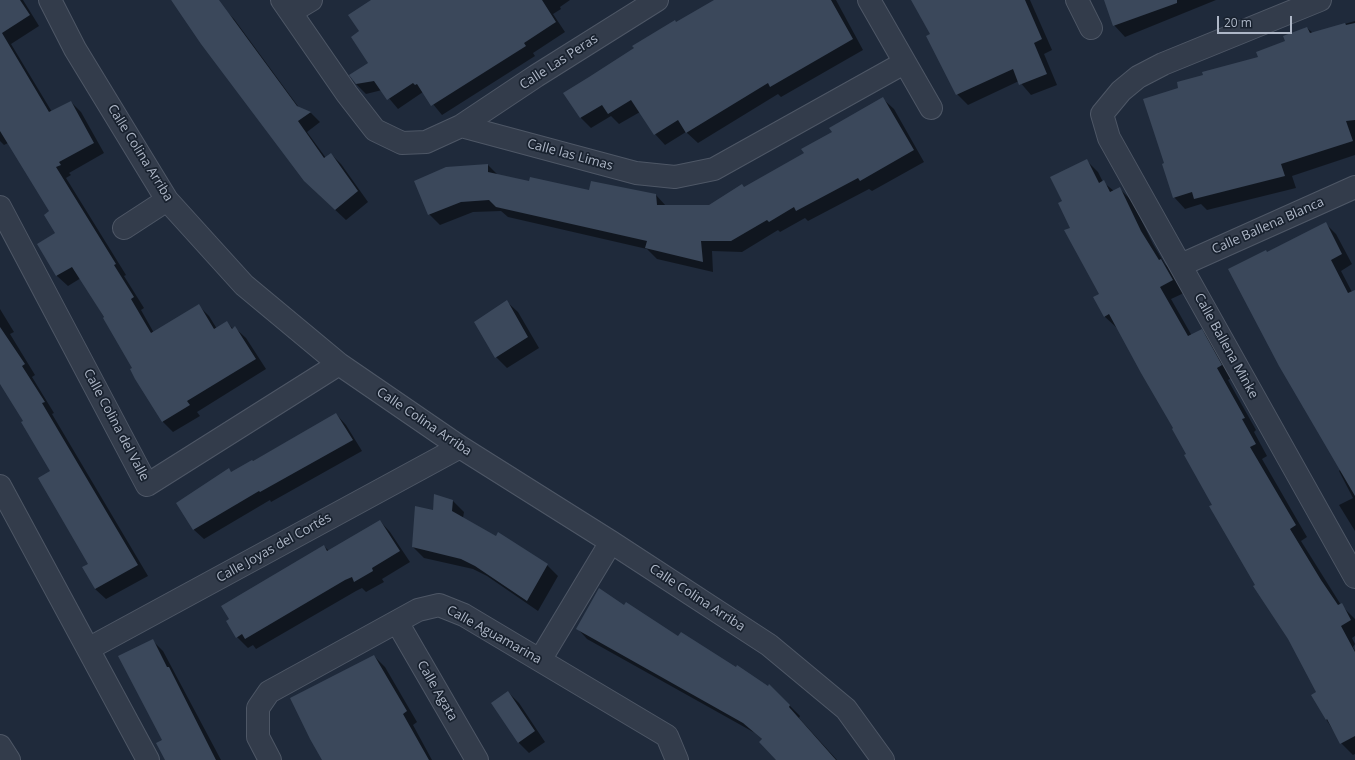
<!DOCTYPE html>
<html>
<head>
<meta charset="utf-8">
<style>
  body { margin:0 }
  #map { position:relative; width:1355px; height:760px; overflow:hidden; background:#1f2a3b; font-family:"Open Sans",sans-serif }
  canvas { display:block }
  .scale { position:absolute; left:1217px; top:16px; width:75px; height:18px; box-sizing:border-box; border:2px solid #aeb7c7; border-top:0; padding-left:5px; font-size:12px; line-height:14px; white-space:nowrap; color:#aeb7c7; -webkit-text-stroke:3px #19222f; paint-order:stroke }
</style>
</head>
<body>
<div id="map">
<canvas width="1355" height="760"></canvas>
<div class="scale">20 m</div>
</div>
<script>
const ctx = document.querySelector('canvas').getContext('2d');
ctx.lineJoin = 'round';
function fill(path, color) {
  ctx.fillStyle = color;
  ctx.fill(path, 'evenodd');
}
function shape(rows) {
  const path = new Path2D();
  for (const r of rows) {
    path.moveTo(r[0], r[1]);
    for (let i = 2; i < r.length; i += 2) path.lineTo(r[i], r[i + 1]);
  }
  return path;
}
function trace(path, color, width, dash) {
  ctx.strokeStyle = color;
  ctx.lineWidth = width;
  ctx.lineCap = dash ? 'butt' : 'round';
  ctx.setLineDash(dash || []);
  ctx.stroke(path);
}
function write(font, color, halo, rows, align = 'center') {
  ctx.font = font + ' "Open Sans",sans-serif';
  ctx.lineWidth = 3.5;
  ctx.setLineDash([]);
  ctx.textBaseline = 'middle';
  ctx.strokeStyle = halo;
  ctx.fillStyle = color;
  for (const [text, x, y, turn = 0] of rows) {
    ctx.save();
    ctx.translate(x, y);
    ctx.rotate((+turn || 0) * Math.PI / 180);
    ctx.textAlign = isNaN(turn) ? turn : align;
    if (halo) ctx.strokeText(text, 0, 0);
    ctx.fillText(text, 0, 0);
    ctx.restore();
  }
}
const shadow = shape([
  [0,0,23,0,39,26,11,44,52,112,71,102,81,112,104,153,69,173,71,175,66,178,126,275,124,276,144,308,141,310,154,333,198,305,209,316,217,329,227,322,233,329,235,328,246,338,266,369,197,412,200,416,173,432,163,422,136,379,134,368,81,278,68,286,57,276,38,244,56,233,51,212,8,143,4,145,0,141],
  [171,0,215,0,234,19,300,109,311,113,320,122,307,132,326,158,331,154,341,164,368,202,346,220,315,191],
  [374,0,570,0,560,7,561,9,553,14,565,32,533,53,535,56,442,115,423,92,398,109,382,90,366,94,356,84,370,64,361,32],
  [721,0,836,0,863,50,781,97,778,94,698,143,686,132,665,145,655,134,640,112,619,124,611,116,591,128,580,117,676,23],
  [912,0,1030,0,1052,50,1044,54,1057,85,1031,95,1019,81,968,105,957,94,931,35],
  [1105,0,1216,0,1125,37,1114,25],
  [1355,21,1355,155,1292,176,1296,188,1207,210,1201,204,1185,209,1174,197,1165,164,1180,88,1204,76,1259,58,1307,28,1313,33],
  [883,99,894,109,924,162,872,191,869,189,808,221,805,218,780,232,778,230,742,252,712,251,713,272,657,259,647,249,508,217,501,211,473,212,440,225,429,214,488,165,498,175,530,182,590,191,656,195,666,206,710,206,745,188,805,153,833,132],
  [1086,160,1098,172,1103,182,1114,191,1120,189,1132,201,1153,244,1165,264,1173,272,1184,293,1171,299,1192,336,1202,331,1214,343,1233,377,1228,380,1256,430,1254,432,1267,456,1262,459,1307,537,1301,541,1341,605,1355,619,1355,636,1352,638,1355,644,1353,647,1355,651,1355,754,1353,755,1341,743,1326,719,1317,693,1289,638,1257,585,1213,505,1175,428,1117,328,1104,316,1100,294,1071,228],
  [1325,223,1336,234,1352,264,1341,271,1352,292,1355,291,1355,531,1339,505,1353,498,1339,471,1341,469,1267,253],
  [507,302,518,312,539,348,507,368,496,357],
  [0,309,14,332,10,334,35,375,32,377,54,413,52,414,148,576,106,599,95,589,89,564,52,472,0,376],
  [336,414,346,425,362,451,271,502,270,500,204,539,193,529,232,473],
  [435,495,453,501,464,512,463,518,547,565,558,576,538,611,487,576,473,569,424,558,413,547,433,511],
  [380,521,390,532,410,562,382,579,384,582,366,592,362,588,356,591,256,649,253,645,248,648,237,637,324,546,329,551],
  [624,606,768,687,769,685,800,716,799,718,837,760,778,760,763,740,755,733,587,639,577,628],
  [152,640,163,651,221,760,174,760],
  [374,656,385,667,417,722,413,725,432,760,324,760],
  [508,692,519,703,545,742,529,753,518,742]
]);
const building = shape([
  [0,0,20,0,30,15,2,33,49,112,71,101,94,143,59,162,61,165,56,167,116,264,114,265,134,297,131,299,151,333,199,304,214,329,227,321,232,329,235,326,256,359,187,401,190,405,162,422,135,379,130,369,132,368,103,318,104,317,72,267,56,276,37,244,55,233,44,215,49,211,0,131],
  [171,0,219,0,297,106,311,112,298,121,324,158,331,153,358,191,335,210,304,181,201,44],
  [371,0,542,0,556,22,524,43,526,46,431,106,417,84,415,85,413,83,387,100,374,81,356,84,349,75,368,63,351,37,359,31,348,15],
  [714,0,831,0,853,39,770,87,768,83,686,133,678,120,654,135,631,100,608,114,602,105,580,118,563,93,589,77,634,48,632,46,675,20,676,22],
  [911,0,1025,0,1042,39,1034,43,1047,74,1019,85,1013,69,956,95,926,36,930,34],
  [1104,0,1177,0,1177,3,1113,26],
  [1345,23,1346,25,1355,23,1355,120,1346,121,1353,141,1281,164,1285,176,1194,199,1192,192,1173,198,1162,164,1164,163,1143,99,1178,88,1177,82,1203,75,1202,72,1258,57,1256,52,1285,41,1283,36,1307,27,1310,33],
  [883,97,914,150,860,181,858,178,796,211,794,207,769,222,767,220,731,241,701,241,703,262,645,248,647,241,496,207,489,200,461,202,428,215,414,181,446,167,488,164,488,172,529,181,530,177,589,190,591,181,656,194,657,205,709,205,742,184,744,187,804,153,801,149,832,132,829,128],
  [1087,159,1099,183,1104,180,1110,192,1120,187,1141,231,1159,260,1161,259,1173,280,1160,287,1188,336,1202,329,1222,365,1217,368,1245,418,1242,419,1256,444,1250,447,1296,525,1290,529,1321,580,1338,605,1342,603,1351,620,1341,626,1355,652,1355,736,1340,744,1327,719,1326,720,1311,695,1316,692,1288,639,1253,586,1255,585,1209,506,1212,505,1184,455,1186,454,1172,429,1173,428,1141,373,1109,314,1104,317,1093,297,1099,294,1064,230,1070,228,1058,203,1062,201,1050,177],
  [1326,222,1342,254,1331,260,1348,293,1355,290,1355,496,1279,366,1228,269,1266,250,1267,252],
  [507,300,528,337,495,358,474,322],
  [0,327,25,364,22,366,45,402,42,403,138,565,95,589,82,567,88,564,38,478,50,471,21,422,23,421,0,384],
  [336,413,353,440,260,492,259,491,193,530,176,503,229,468,231,472,252,460,253,461],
  [434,494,453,500,452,511,496,536,498,532,548,564,527,601,475,566,461,559,412,547,415,506,433,510],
  [380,520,400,551,372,568,373,571,354,582,352,577,345,580,245,639,242,634,236,638,226,621,229,619,221,606,324,545,327,551],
  [599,588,624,605,626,602,678,636,681,632,736,667,737,665,768,686,769,684,790,705,789,707,836,760,776,760,759,742,762,739,743,723,576,629],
  [153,639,167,667,169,667,216,760,165,760,156,743,162,740,118,656],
  [374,655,407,711,403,714,429,760,322,760,310,739,290,698],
  [508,691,535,731,518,743,491,703]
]);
const street = shape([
  [50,0,75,49,167,200,244,285,339,364,460,447,611,542,769,645,846,709,883,760],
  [282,0,347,94,375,130,402,143,426,142,461,126,636,173,675,177,714,169,904,63],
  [869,0,931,108],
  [1077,0,1091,28],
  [1320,0,1163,64,1138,77,1121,91,1102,114,1109,138,1355,577],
  [291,12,311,0],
  [461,126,536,76,657,0],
  [0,207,147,485,339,364],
  [124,228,167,200],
  [1181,265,1355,187],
  [0,486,148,760],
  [397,622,477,760],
  [88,649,460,447],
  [540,660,611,542],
  [0,746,9,760],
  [270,760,258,737,258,708,269,692,418,610,439,605,464,615,667,736,677,760]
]);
const streetNames = [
  ["Calle Las Peras",559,62,-33],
  ["Calle Colina Arriba",140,153,58],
  ["Calle las Limas",570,155,15],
  ["Calle Ballena Blanca",1268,226,-24],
  ["Calle Ballena Minke",1226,346,61],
  ["Calle Colina Arriba",424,422,34],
  ["Calle Colina del Valle",116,425,62],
  ["Calle Joyas del Cortés",274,548,-29],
  ["Calle Colina Arriba",697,598,33],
  ["Calle Aguamarina",494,635,29],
  ["Calle Agata",437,691,60]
];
fill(shadow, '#0007');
fill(building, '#3b485b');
trace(street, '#4e5766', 24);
trace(street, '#333c4b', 22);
write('13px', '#aeb7c7', '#19222f', streetNames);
</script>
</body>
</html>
